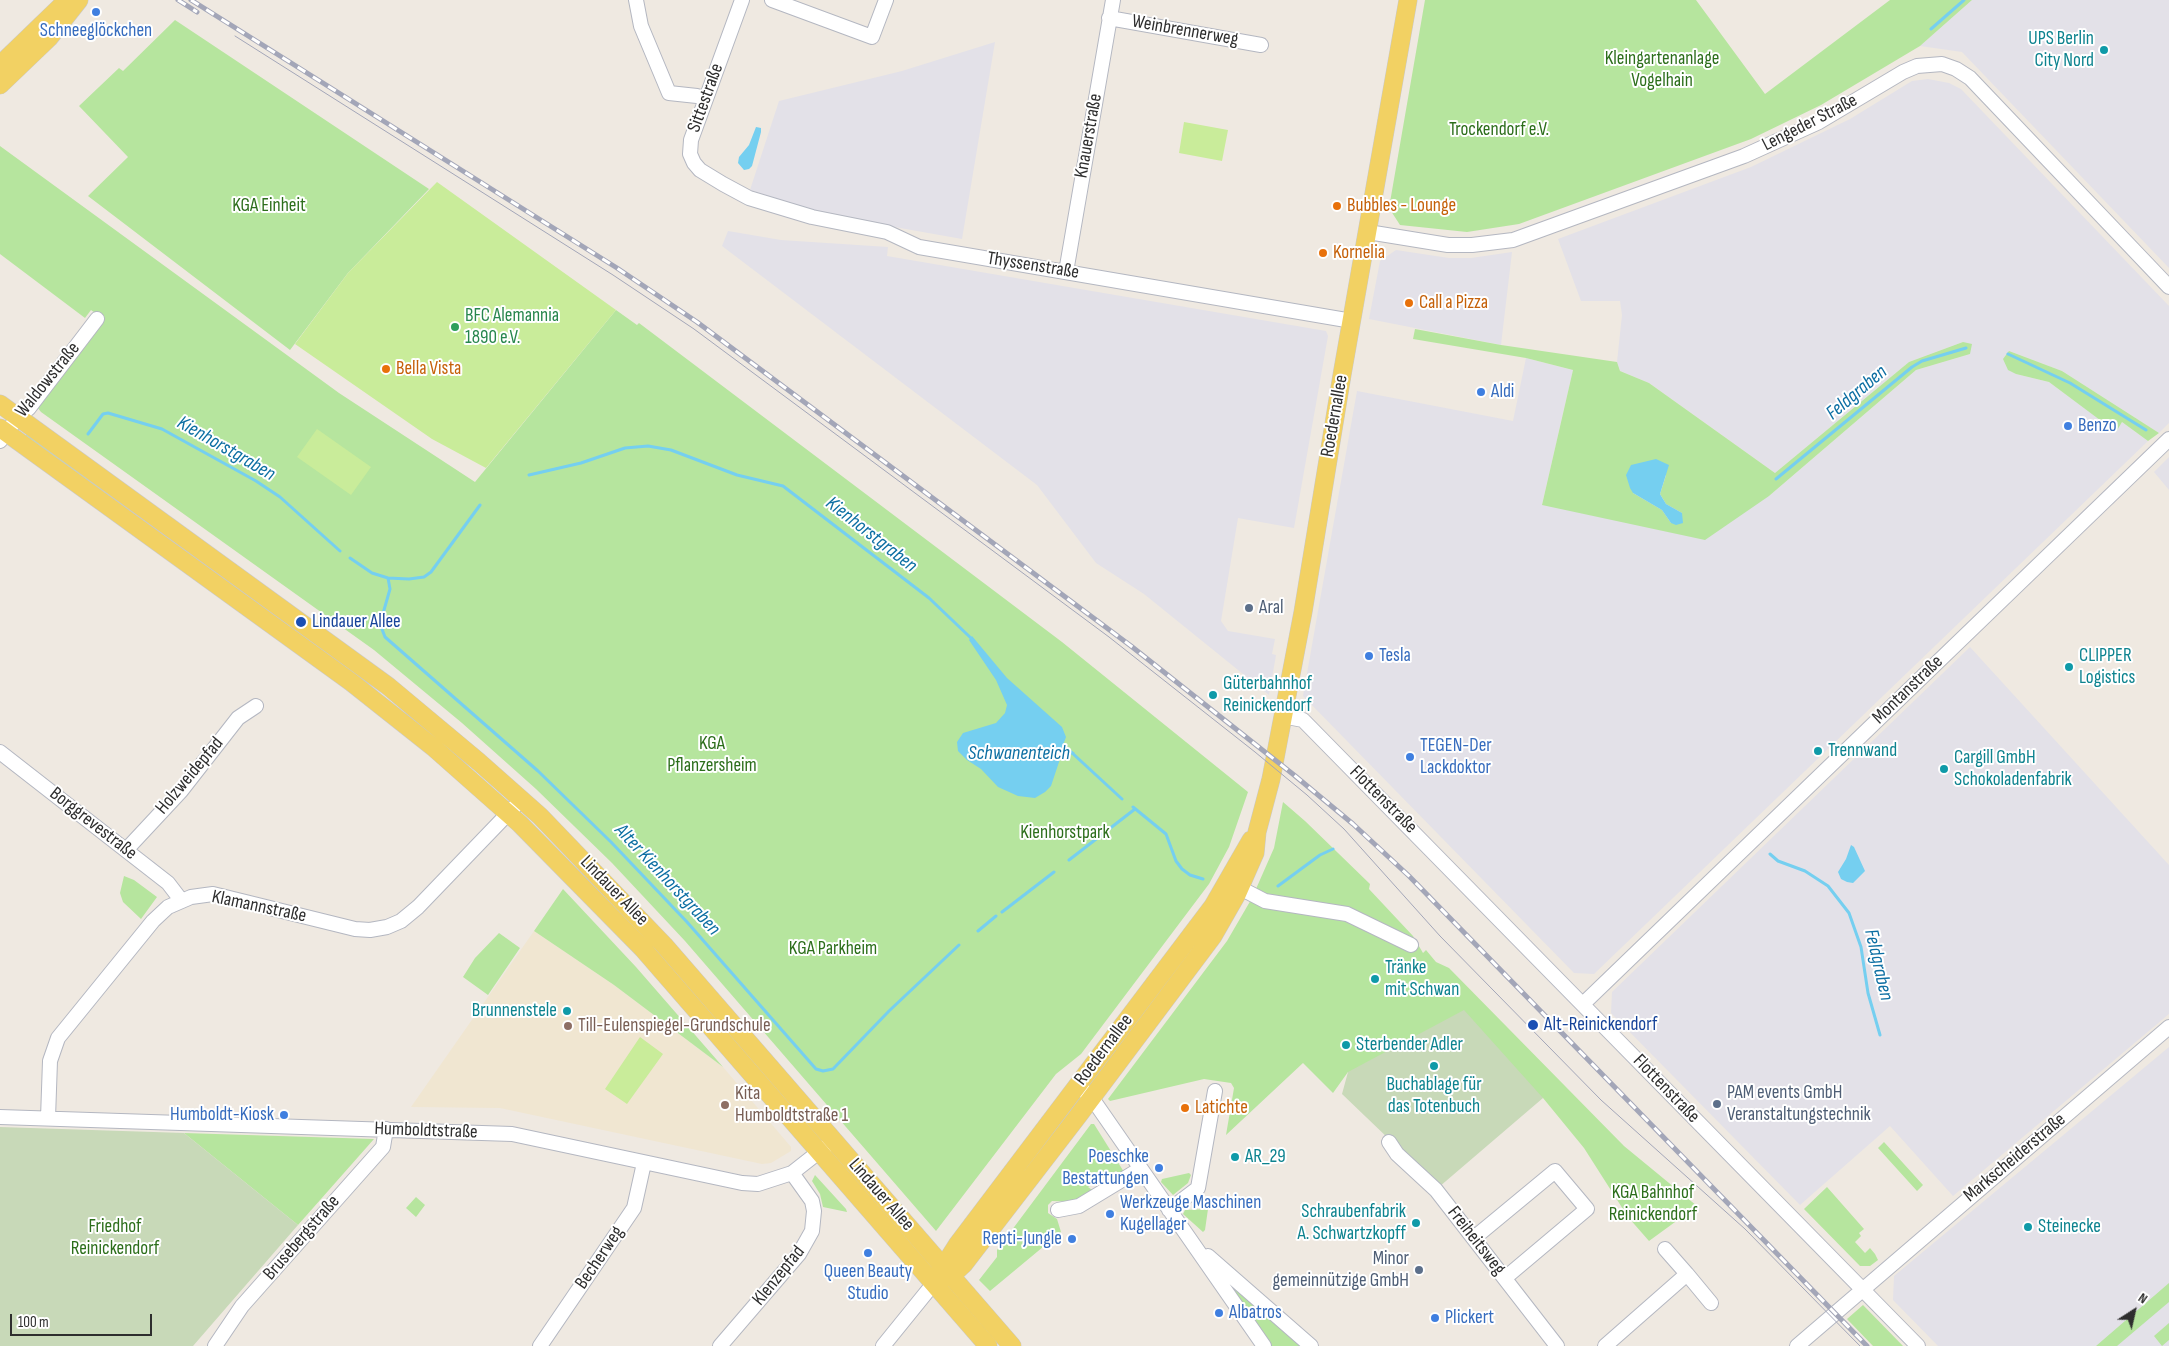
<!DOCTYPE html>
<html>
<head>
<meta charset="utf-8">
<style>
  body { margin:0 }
  #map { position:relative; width:2169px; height:1346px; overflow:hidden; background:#efe9e1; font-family:"Sofia Sans Condensed",sans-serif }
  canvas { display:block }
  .north { position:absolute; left:2109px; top:1286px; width:50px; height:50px; -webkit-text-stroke:4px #fff; paint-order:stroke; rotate:35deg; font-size:14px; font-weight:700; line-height:20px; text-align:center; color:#2e2e2e }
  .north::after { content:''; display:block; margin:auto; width:18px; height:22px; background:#2e2e2e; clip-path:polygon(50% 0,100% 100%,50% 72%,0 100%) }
  .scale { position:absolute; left:10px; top:1314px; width:142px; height:22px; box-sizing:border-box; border:2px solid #2e2e2e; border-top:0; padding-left:6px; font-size:15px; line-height:18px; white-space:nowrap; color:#2e2e2e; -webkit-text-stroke:4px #fff; paint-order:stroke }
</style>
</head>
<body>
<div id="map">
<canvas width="2169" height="1346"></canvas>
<div class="north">N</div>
<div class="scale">100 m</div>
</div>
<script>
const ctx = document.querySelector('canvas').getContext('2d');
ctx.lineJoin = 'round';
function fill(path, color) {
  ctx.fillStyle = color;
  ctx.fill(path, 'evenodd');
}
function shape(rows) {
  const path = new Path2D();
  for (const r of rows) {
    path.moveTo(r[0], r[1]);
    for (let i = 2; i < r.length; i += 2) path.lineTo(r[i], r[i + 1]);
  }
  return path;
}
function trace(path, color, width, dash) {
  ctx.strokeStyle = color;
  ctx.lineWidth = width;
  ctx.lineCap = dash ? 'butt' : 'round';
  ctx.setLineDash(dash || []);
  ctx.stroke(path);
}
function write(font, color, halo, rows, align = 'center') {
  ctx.font = font + ' "Sofia Sans Condensed",sans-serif';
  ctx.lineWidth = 4;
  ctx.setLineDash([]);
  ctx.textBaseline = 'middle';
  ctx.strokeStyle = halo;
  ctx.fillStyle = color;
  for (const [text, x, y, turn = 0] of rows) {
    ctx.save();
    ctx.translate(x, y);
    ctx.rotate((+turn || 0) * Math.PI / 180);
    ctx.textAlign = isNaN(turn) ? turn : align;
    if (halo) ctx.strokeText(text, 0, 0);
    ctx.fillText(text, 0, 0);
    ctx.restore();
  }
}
const industrial = shape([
  [1972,0,2169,0,2169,268,1962,52,1920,46],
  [995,42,962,239,827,215,750,190,779,101,902,71],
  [1928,79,1949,83,1961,89,2169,306,2169,423,2159,433,2062,371,2009,351,2016,374,2049,382,2116,431,2122,422,2148,441,1594,974,1574,973,1303,696,1357,391,1513,421,1526,358,1573,370,1542,505,1769,496,1916,370,1970,354,1963,342,1909,362,1775,473,1649,383,1620,371,1617,362,1622,315,1620,301,1581,301,1558,239,1751,167,1850,119,1912,81],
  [728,231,781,240,888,247,887,256,1326,331,1328,336,1294,528,1238,518,1221,621,1228,631,1275,639,1272,654,1276,655,1269,695,1144,594,1096,563,1037,485,722,246],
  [1396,250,1449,258,1471,258,1512,252,1501,345,1369,319,1380,261],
  [2169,457,2169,490,2154,472],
  [1970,647,2169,865,2169,1014,1953,1196,1890,1126,1800,1205,1611,1013,1612,992],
  [2169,1047,2169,1346,1938,1346,1893,1300,1894,1276]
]);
const education = shape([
  [534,931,614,985,723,1067,791,1147,791,1151,771,1163,762,1164,500,1108,411,1107]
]);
const green = shape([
  [1425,0,1696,0,1765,94,1890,0,1972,0,1920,46,1821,105,1751,139,1519,224,1467,232,1400,225,1389,208],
  [175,20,429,189,348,273,290,350,88,196,128,157,79,106,119,68,123,71],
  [0,146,339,393,475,482,616,310,637,325,639,323,1062,642,1248,792,1229,847,1209,884,1081,1054,1056,1074,936,1231,685,941,612,863,536,789,462,723,374,650,41,412,37,407,104,319,91,310,85,318,0,254],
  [1415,329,1501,345,1617,362,1620,371,1649,383,1775,473,1909,362,1963,342,1972,344,1970,354,1916,370,1769,496,1705,540,1542,505,1573,370,1526,358,1413,339],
  [1666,475,1660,494,1666,504,1682,513,1671,523,1662,510,1633,493],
  [2009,351,2062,371,2159,433,2148,441,2122,422,2116,432,2049,382,2016,374,2008,370,2003,359],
  [29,431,204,557,198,565,23,438],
  [1283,802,1305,821,1370,884,1369,889,1413,936,1423,953,1426,950,1436,962,1449,968,1624,1146,1697,1206,1649,1241,1628,1217,1584,1148,1543,1098,1348,1072,1333,1093,1303,1063,1226,1135,1234,1088,1231,1083,1204,1079,1110,1101,1108,1099,1227,941,1252,898,1274,848],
  [124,876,134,880,157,897,141,919,123,902,120,893],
  [563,889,636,967,723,1067,614,985,534,931],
  [499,933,520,948,488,995,463,977,475,958],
  [1091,1124,1094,1124,1124,1172,1120,1174,1116,1171,1088,1187,1095,1192,1077,1202,1052,1201,1048,1205,1048,1213,1057,1219,1061,1232,990,1291,979,1280,997,1257,997,1250],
  [184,1133,374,1139,298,1225],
  [1884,1142,1923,1185,1917,1191,1878,1148],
  [1189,1173,1191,1175,1188,1183,1173,1195,1161,1182,1162,1179],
  [815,1175,846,1209,847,1212,823,1207,820,1194,812,1181],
  [1827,1187,1864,1229,1859,1233,1861,1236,1855,1242,1865,1253,1870,1248,1875,1254,1878,1260,1870,1266,1860,1266,1804,1209],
  [416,1197,425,1205,416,1217,406,1208],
  [1208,1209,1205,1230,1203,1232,1183,1214,1185,1210],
  [1216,1269,1303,1346,1270,1346],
  [2169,1283,2169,1302,2117,1346,2096,1346],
  [1863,1305,1903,1346,1873,1346,1847,1319],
  [2169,1323,2169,1340,2162,1346,2154,1336]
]);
const cemetery = shape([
  [1464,1010,1543,1098,1439,1187,1342,1094,1348,1072],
  [0,1127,184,1133,298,1225,193,1346,0,1346]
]);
const pitch = shape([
  [1184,122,1228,130,1222,161,1179,153],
  [437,182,616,310,486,468,432,439,295,344,348,273],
  [317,429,371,467,351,495,297,457],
  [640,1037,663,1054,627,1104,605,1089]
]);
const water = shape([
  [756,127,761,128,761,132,752,166,749,169,744,170,738,163,739,157,749,145],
  [1656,459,1669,465,1660,494,1666,504,1682,513,1683,523,1676,525,1671,523,1662,510,1633,493,1630,488,1626,475,1631,465],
  [972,636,1007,678,1062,727,1066,737,1063,745,1075,753,1060,759,1051,786,1045,792,1035,798,1018,796,998,787,981,769,967,760,958,751,957,742,963,733,996,723,1005,713,1007,705,996,680,969,640],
  [1851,845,1854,847,1865,871,1853,883,1847,882,1841,879,1838,872,1846,859]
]);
const stream = shape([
  [1931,29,1964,0],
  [2008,354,2070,383,2146,430],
  [88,434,103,414,108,413,162,429,256,481,280,497,340,551],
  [529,475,581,463,625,448,648,446,671,450,737,475,783,486,929,598,973,640],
  [1776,479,1912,367,1922,361,1966,348],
  [350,558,372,573,388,578,409,579,424,577,431,572,480,505],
  [388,578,390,589,380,624,385,637,538,771,611,842,687,922,816,1069,823,1071,833,1069,889,1011,959,945],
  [1070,751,1122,799],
  [1133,807,1166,834,1176,861,1182,869,1190,875,1203,879],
  [1770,854,1778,861,1805,871,1828,886,1849,913,1861,947,1868,993,1880,1035],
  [1069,860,1135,809],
  [1278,886,1320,855,1333,849],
  [1002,912,1054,872],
  [978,931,996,916]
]);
const minor = shape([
  [636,0,641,26,669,93,697,96,705,99],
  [742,0,691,140,690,154,694,163,700,170,723,184,749,198,812,217,887,232,919,247,1352,321],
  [772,0,872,37,886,0],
  [1109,18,1261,45],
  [1368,232,1448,245,1472,245,1513,240,1744,156,1819,122,1903,72,1917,66,1942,64,1956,69,1970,78,2169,287],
  [1066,272,1113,0],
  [0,441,18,417,29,408,97,319],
  [1282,716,1303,720,1918,1346],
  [0,752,168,883,181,900],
  [126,850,181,791,238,718,256,706],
  [1240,888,1265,901,1347,914,1411,945],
  [1583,1004,2169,439],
  [1078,1084,1096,1104,1264,1346],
  [0,1117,512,1134,742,1183,758,1184,792,1173,834,1140],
  [48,1118,50,1061,58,1038,153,921,168,907,191,897,213,894,355,929,370,930,387,927,401,921,418,907,521,800],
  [1389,1142,1397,1154,1436,1190,1557,1346],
  [1058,1210,1079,1206,1140,1169],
  [1169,1210,1198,1188,1215,1091],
  [1474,1238,1555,1171,1587,1209,1505,1278],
  [1208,1256,1311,1346],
  [1687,1274,1711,1303],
  [215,1346,242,1306,383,1147,386,1129],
  [540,1346,634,1208,644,1163],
  [720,1346,799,1254,812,1231,814,1211,812,1201,792,1173],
  [883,1346,934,1283],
  [1605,1346,1687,1274,1665,1249],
  [1797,1346,2169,1027]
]);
const major = shape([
  [0,65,60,7,71,0],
  [0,85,49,38,79,0],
  [0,404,388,686,479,762,540,816,664,945,1012,1346],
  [0,428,351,682,433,747,520,824,643,949,988,1346],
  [938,1275,957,1245,1213,906,1251,840],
  [934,1283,952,1275,964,1264,1078,1116,1213,936,1237,894,1255,853,1257,832,1271,779,1303,612,1342,375,1408,0]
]);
const tram = shape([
  [235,36,613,275,694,329,1109,637,1255,752,1307,795,1344,829,1440,936,1601,1100,1745,1229,1860,1346]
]);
const rail = shape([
  [178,0,197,12],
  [191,0,617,268,697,322,1131,646,1294,775,1353,824,1409,876,1867,1346]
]);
const markers = [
  [96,12,5,"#3f7fe0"],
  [2104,50,5,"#0f9aa8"],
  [1337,206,5,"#e8710a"],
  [1323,253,5,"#e8710a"],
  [1409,303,5,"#e8710a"],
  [455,327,5,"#2e9e5b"],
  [386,369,5,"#e8710a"],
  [1481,392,5,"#3f7fe0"],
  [2068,426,5,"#3f7fe0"],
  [1249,608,5,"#5c6f8a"],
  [301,622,6,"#1a4fb4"],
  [1369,656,5,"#3f7fe0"],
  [2069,667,5,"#0f9aa8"],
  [1213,695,5,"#0f9aa8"],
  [1818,751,5,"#0f9aa8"],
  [1410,757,5,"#3f7fe0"],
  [1944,769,5,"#0f9aa8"],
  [1375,979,5,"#0f9aa8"],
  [567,1011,5,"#0f9aa8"],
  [1533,1025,6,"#1a4fb4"],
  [568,1026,5,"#8d6e63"],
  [1346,1045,5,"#0f9aa8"],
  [1434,1066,5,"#0f9aa8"],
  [1717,1104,5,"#5c6f8a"],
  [725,1105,5,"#8d6e63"],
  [1185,1108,5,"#e8710a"],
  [284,1115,5,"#3f7fe0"],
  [1235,1157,5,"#0f9aa8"],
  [1159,1168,5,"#3f7fe0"],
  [1110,1214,5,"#3f7fe0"],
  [1416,1223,5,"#0f9aa8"],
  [2028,1227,5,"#0f9aa8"],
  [1072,1239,5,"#3f7fe0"],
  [868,1253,5,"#3f7fe0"],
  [1419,1270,5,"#5c6f8a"],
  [1219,1313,5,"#3f7fe0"],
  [1435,1318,5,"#3f7fe0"]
];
const shopNames = [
  ["Schneeglöckchen",96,31,"center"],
  ["Aldi",1491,392],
  ["Benzo",2078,426],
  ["Tesla",1379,656],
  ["TEGEN-Der",1420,746],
  ["Lackdoktor",1420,768],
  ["Humboldt-Kiosk",274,1115,"right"],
  ["Poeschke",1149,1157,"right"],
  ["Bestattungen",1149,1179,"right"],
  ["Werkzeuge Maschinen",1120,1203],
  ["Kugellager",1120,1225],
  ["Repti-Jungle",1062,1239,"right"],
  ["Queen Beauty",868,1272,"center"],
  ["Studio",868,1294,"center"],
  ["Albatros",1229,1313],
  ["Plickert",1445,1318]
];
const streetNames = [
  ["Weinbrennerweg",1185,31,10],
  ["Sittestraße",706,98,-70],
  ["Lengeder Straße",1810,123,-27],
  ["Knauerstraße",1089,136,-80],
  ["Thyssenstraße",1033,266,9],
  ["Waldowstraße",48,380,-51],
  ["Roedernallee",1335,416,-80],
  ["Montanstraße",1908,690,-44],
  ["Holzweidepfad",190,776,-50],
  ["Flottenstraße",1383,800,45],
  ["Borggrevestraße",93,824,38],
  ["Lindauer Allee",614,891,46],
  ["Klamannstraße",259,907,12],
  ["Roedernallee",1104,1050,-53],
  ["Flottenstraße",1666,1089,46],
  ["Humboldtstraße",426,1131,2],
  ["Markscheiderstraße",2015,1158,-40],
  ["Lindauer Allee",881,1195,49],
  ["Brusebergstraße",302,1238,-49],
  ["Freiheitsweg",1476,1241,52],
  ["Becherweg",600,1258,-56],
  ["Klenzepfad",779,1276,-51]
];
const cultureNames = [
  ["UPS Berlin",2094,39,"right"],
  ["City Nord",2094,61,"right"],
  ["CLIPPER",2079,656],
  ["Logistics",2079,678],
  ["Güterbahnhof",1223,684],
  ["Reinickendorf",1223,706],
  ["Trennwand",1828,751],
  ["Cargill GmbH",1954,758],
  ["Schokoladenfabrik",1954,780],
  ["Tränke",1385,968],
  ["mit Schwan",1385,990],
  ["Brunnenstele",557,1011,"right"],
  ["Sterbender Adler",1356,1045],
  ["Buchablage für",1434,1085,"center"],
  ["das Totenbuch",1434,1107,"center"],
  ["AR_29",1245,1157],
  ["Schraubenfabrik",1406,1212,"right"],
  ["A. Schwartzkopff",1406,1234,"right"],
  ["Steinecke",2038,1227]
];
const parkNames = [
  ["Kleingartenanlage",1662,59],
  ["Vogelhain",1662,81],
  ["Trockendorf e.V.",1499,130],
  ["KGA Einheit",269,206],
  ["KGA",712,744],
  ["Pflanzersheim",712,766],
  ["Kienhorstpark",1065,833],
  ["KGA Parkheim",833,949],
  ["KGA Bahnhof",1653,1193],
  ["Reinickendorf",1653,1215],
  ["Friedhof",115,1227],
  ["Reinickendorf",115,1249]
];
const foodNames = [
  ["Bubbles - Lounge",1347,206],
  ["Kornelia",1333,253],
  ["Call a Pizza",1419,303],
  ["Bella Vista",396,369],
  ["Latichte",1195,1108]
];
const leisureNames = [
  ["BFC Alemannia",465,316],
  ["1890 e.V.",465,338]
];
const serviceNames = [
  ["Aral",1259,608],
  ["PAM events GmbH",1727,1093],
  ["Veranstaltungstechnik",1727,1115],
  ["Minor",1409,1259,"right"],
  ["gemeinnützige GmbH",1409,1281,"right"]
];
const transitNames = [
  ["Lindauer Allee",312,622],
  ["Alt-Reinickendorf",1544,1025]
];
const educationNames = [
  ["Till-Eulenspiegel-Grundschule",578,1026],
  ["Kita",735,1094],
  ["Humboldtstraße 1",735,1116]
];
const waterNames = [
  ["Feldgraben",1857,393,-40],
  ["Kienhorstgraben",226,449,30],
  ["Kienhorstgraben",871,535,38],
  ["Schwanenteich",1019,754],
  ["Alter Kienhorstgraben",667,880,47],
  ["Feldgraben",1878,965,77]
];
fill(industrial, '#e3e1e8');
fill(education, '#f0e6d1');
fill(green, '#b6e59e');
fill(cemetery, '#c8d9b8');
fill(pitch, '#c9ec9a');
fill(water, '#75cff0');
trace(stream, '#75cff0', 3);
trace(minor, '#b4b7c1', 16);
trace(major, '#c9c9c9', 19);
trace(minor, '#fff', 14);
trace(major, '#f2d163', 18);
trace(tram, '#a3a6b8', 1);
trace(rail, '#a3a6b8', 5);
trace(rail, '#fff', 3, [9]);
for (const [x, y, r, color] of markers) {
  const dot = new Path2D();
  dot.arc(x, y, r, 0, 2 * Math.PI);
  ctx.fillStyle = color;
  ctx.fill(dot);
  trace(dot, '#fff', 2);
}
write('19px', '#366cbe', '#fff', shopNames, 'left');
write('19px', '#2e2e2e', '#fff', streetNames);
write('19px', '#0d838f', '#fff', cultureNames, 'left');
write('19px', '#2c6e1b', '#fff', parkNames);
write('19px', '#c56008', '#fff', foodNames, 'left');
write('19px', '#27864d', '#fff', leisureNames, 'left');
write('19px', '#4e5e75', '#fff', serviceNames, 'left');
write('19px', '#164399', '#fff', transitNames, 'left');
write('19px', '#785e54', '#fff', educationNames, 'left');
write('italic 20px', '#0d6fa3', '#fff', waterNames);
</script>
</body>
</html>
